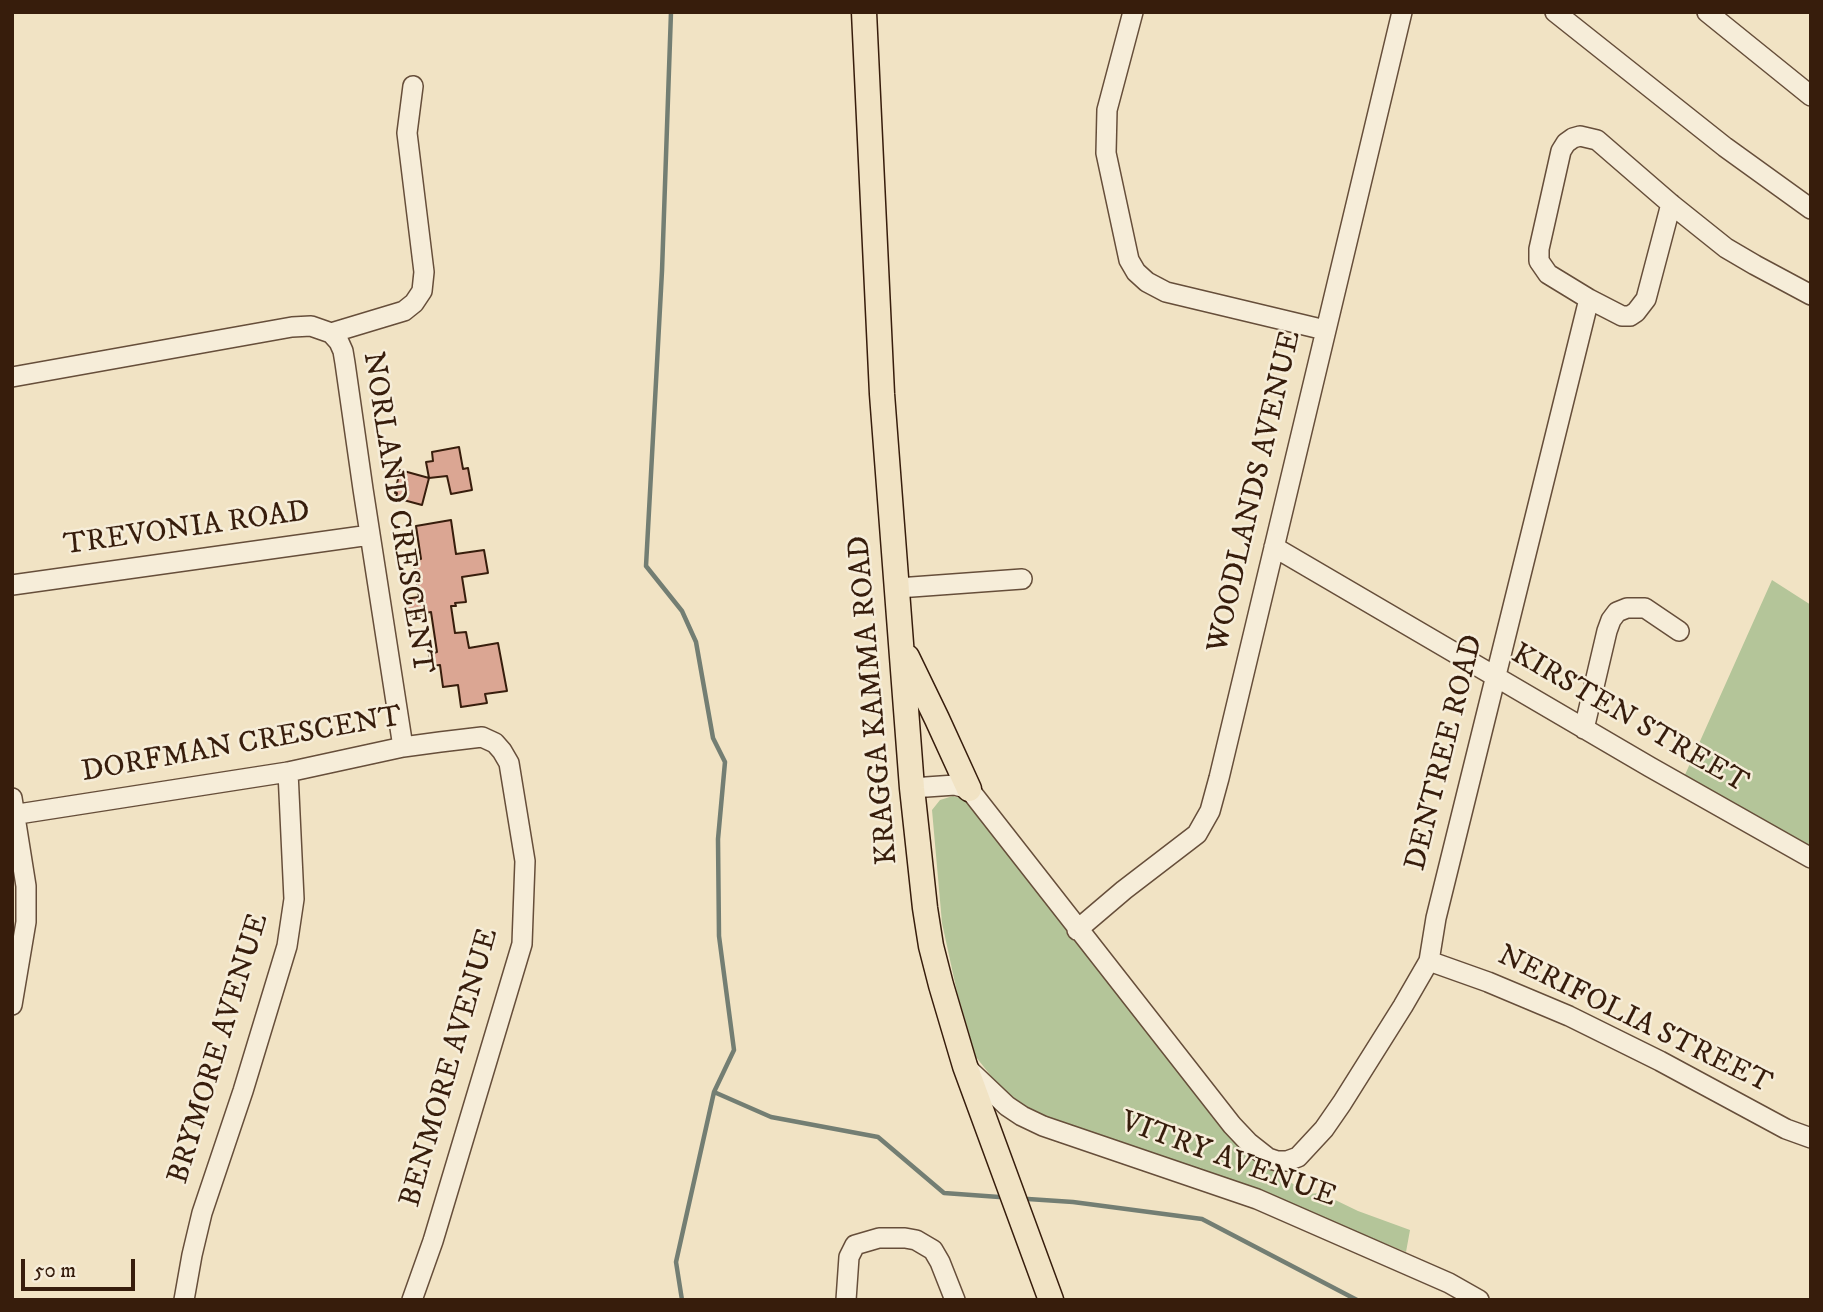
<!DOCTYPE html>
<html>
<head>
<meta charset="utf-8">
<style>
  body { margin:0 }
  #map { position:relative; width:1823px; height:1312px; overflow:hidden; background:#f1e3c4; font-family:"IM FELL DW Pica",serif }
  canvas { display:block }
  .frame { position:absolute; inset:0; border:14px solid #371d0c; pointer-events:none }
  .scale { position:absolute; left:21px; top:1259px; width:114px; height:32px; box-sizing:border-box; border:4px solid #371d0c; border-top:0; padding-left:9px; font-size:21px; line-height:24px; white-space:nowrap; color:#371d0c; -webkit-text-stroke:5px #f6edd9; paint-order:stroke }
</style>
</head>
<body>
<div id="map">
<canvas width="1823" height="1312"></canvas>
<div class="frame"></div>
<div class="scale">50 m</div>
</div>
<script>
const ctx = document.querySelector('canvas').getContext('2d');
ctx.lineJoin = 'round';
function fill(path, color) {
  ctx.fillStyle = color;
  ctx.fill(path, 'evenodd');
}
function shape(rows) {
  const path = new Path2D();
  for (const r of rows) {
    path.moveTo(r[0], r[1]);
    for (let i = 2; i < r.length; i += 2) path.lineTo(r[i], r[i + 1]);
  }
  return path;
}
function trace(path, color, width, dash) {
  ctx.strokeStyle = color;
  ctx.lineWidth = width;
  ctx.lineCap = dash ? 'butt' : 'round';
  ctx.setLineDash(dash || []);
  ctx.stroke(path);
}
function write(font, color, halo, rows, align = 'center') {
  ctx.font = font + ' "IM FELL DW Pica",serif';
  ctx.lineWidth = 5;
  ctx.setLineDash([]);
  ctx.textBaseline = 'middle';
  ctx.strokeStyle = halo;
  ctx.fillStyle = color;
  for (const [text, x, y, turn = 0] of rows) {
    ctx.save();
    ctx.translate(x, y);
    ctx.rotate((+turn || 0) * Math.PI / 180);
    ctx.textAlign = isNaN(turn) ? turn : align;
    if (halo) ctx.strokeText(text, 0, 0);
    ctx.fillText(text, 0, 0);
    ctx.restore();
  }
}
const green = shape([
  [1772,580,1811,605,1811,848,1684,777],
  [953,796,967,800,987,824,1220,1127,1246,1154,1309,1194,1318,1193,1329,1197,1358,1211,1410,1230,1406,1252,1235,1182,1036,1115,1015,1102,995,1081,976,1057,957,992,942,923,932,810,940,800]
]);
const stream = shape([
  [671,12,662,271,646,566,682,611,696,642,713,738,725,762,718,839,719,936,734,1050,714,1092,676,1262,682,1300],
  [714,1092,771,1117,878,1137,944,1193,999,1197],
  [1028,1199,1073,1202,1202,1219,1357,1300]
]);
const building = shape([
  [459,447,463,469,468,468,472,490,451,494,447,476,429,478,422,505,396,498,397,493,395,493,400,470,429,478,426,462,433,461,432,452,459,447],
  [451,520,456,554,484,550,488,573,462,577,466,602,455,603,456,606,451,606,455,633,466,632,469,648,498,643,507,691,485,694,487,703,461,707,458,685,443,687,440,665,431,666,429,654,437,652,431,612,408,616,405,599,419,597,414,560,421,559,416,526,451,520]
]);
const minor = shape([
  [1133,12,1107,110,1106,153,1129,260,1136,272,1147,282,1166,292,1325,330],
  [1555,12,1725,147,1811,209],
  [1707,12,1811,96],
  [1671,204,1646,299,1636,312,1630,316,1622,316,1589,299,1548,274,1539,261,1539,249,1561,151,1566,143,1573,138,1580,136,1597,140,1671,204,1726,248,1755,265,1811,295],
  [331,333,404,311,414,303,422,291,424,272,407,133,413,86],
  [12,377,292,327,311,326,331,333,339,342,343,351,345,363,363,489,403,747],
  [1274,547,1650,767,1811,858],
  [12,585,370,535],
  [898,588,1022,579],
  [1584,729,1607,631,1611,620,1617,612,1627,608,1645,608,1679,631],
  [912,788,955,785,969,789,1232,1125,1249,1143,1268,1158,1277,1161,1287,1161,1298,1157,1324,1129,1342,1103,1403,1006,1429,961,1436,918,1589,299],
  [12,798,26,886,26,922,12,1005],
  [12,815,288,772,403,747,440,742,482,737,495,743,502,751,509,763,525,861,522,944,433,1241,412,1300],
  [1077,930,1124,890,1197,834,1210,811,1219,778,1402,12],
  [1429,961,1488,982,1569,1016,1660,1061,1786,1129,1811,1138],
  [968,1069,1007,1106,1022,1116,1043,1126,1257,1199,1449,1283,1479,1300],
  [184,1300,192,1255,202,1213,243,1091,287,946,294,899,288,772],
  [846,1300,849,1257,855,1245,879,1238,905,1238,916,1240,933,1250,940,1262,955,1300]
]);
const major = shape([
  [864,12,882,394,912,788,925,908,931,946,941,985,965,1066,1051,1300],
  [907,657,937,719,969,789]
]);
const streetNames = [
  ["WOODLANDS AVENUE",1256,492,-77],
  ["NORLAND CRESCENT",396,513,81],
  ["TREVONIA ROAD",187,530,-8],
  ["KRAGGA KAMMA ROAD",875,700,-95],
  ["KIRSTEN STREET",1629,720,30],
  ["DORFMAN CRESCENT",242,746,-10],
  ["DENTREE ROAD",1446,753,-76],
  ["NERIFOLIA STREET",1634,1021,26],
  ["BRYMORE AVENUE",220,1049,-73],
  ["BENMORE AVENUE",451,1068,-74],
  ["VITRY AVENUE",1228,1161,20]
];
fill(green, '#b4c599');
trace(stream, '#737e73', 4.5);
fill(building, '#dba693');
trace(building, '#371d0c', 2);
trace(minor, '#664e3a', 22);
trace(major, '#371d0c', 27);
trace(minor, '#f6edd9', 19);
trace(major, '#f1e3c4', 24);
write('30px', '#371d0c', '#f6edd9', streetNames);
</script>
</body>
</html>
